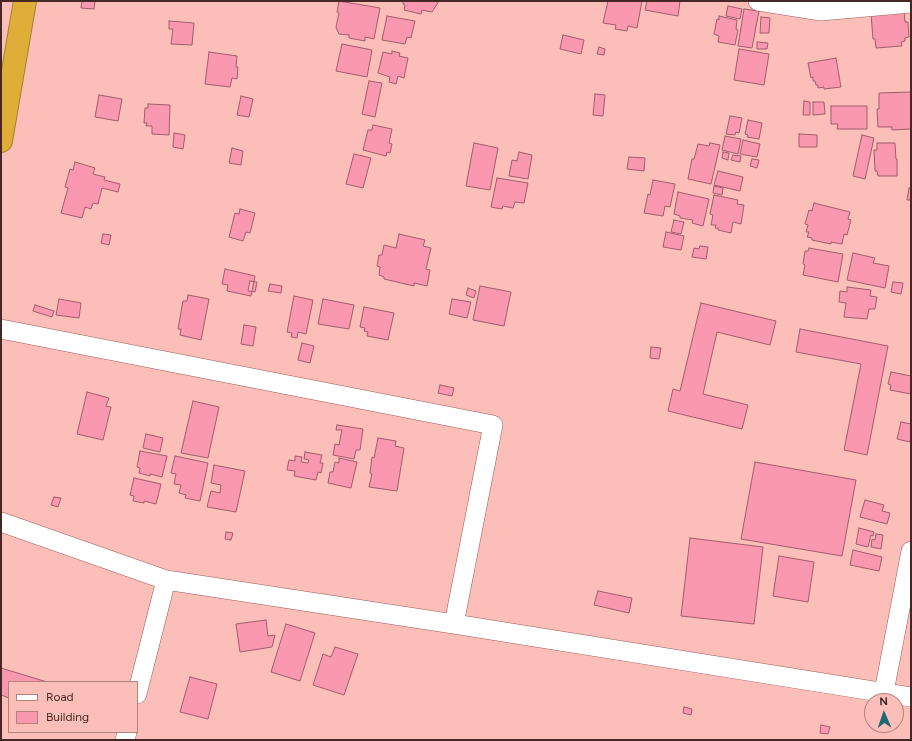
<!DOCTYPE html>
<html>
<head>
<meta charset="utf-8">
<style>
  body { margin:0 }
  #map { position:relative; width:912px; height:741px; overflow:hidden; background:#fcbeb8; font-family:Figtree,sans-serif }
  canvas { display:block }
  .frame { position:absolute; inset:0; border:2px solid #452825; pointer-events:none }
  .legend { position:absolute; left:8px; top:681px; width:130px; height:52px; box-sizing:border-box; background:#fcbeb8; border:1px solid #b3827d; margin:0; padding:5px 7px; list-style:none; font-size:12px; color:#452825 }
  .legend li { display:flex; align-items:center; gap:8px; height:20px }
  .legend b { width:20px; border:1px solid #b3827d }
  .north { position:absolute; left:864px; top:693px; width:40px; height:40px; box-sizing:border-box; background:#fcbeb8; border:1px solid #b3827d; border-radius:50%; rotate:358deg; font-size:11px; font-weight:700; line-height:16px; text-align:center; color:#452825 }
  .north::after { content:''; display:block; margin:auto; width:14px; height:18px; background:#1f6a72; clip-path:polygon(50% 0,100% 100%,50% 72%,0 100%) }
</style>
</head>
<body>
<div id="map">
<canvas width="912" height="741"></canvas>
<div class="frame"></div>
<ul class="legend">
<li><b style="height:5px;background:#fff"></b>Road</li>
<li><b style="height:11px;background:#f998ae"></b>Building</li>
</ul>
<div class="north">N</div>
</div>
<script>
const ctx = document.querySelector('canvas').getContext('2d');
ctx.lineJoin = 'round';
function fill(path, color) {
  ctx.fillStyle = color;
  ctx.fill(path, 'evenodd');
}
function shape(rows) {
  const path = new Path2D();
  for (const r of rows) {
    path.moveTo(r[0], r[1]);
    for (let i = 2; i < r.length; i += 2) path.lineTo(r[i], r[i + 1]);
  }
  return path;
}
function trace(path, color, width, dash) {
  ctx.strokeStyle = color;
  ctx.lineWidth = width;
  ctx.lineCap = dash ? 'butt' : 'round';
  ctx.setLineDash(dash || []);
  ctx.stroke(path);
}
const building = shape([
  [82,1,95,1,94,9,81,8,82,1],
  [339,1,380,8,374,39,365,37,365,41,349,38,349,35,339,34,336,27,339,13,337,12,339,1],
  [403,1,439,1,432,12,422,10,421,14,404,10,405,5,403,4,403,1],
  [608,1,642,1,637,28,628,26,627,31,615,29,616,25,603,23,608,1],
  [647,1,680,1,678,16,645,10,647,1],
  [728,6,742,9,740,19,726,16,728,6],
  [744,9,759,11,752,48,738,46,744,9],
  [904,11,905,22,908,22,909,37,905,38,905,41,901,42,902,46,876,48,875,39,873,39,871,14,904,11],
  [387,16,415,21,411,38,407,37,405,44,382,40,387,16],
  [719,16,737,20,736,29,738,30,735,45,718,42,719,36,714,34,717,19,719,20,719,16],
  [761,17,770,18,769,33,760,33,761,17],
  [169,21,194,23,192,45,171,44,173,29,169,29,169,21],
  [563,35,584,40,581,54,560,49,563,35],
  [757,42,768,43,767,49,757,49,757,42],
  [342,44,372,50,367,77,336,71,342,44],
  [599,47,605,49,604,55,597,54,599,47],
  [739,49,769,54,764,85,734,80,739,49],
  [392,51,400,53,399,56,408,58,404,78,398,76,396,84,389,82,390,77,378,73,383,52,392,54,392,51],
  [209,52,237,56,236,67,238,67,237,79,232,78,230,87,205,84,209,52],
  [836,58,841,87,824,89,824,87,818,88,818,85,816,85,815,81,813,81,813,77,811,78,808,63,836,58],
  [369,81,382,83,375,117,362,114,369,81],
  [911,92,911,129,892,130,892,127,878,127,877,109,879,109,879,93,911,92],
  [595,94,605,95,603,116,593,115,595,94],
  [99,95,122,99,118,121,95,117,99,95],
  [241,96,253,99,249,117,237,115,241,96],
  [804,101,810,102,810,115,803,115,804,101],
  [813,102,824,102,825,114,813,115,813,102],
  [148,104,170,105,169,135,152,134,152,126,146,126,147,123,144,123,145,108,148,108,148,104],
  [831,106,867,106,867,129,837,129,838,124,831,124,831,106],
  [730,116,742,118,739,133,736,132,735,135,726,134,730,116],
  [748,120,762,123,759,139,747,137,748,135,745,134,748,120],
  [373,125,392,129,389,143,392,144,390,153,387,152,386,156,363,150,368,130,372,130,373,125],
  [174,133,185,135,183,149,173,147,174,133],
  [799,134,817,135,817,147,799,147,799,134],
  [862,135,874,138,865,179,853,176,862,135],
  [725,136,741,139,738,154,722,150,725,136],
  [743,140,760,144,757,157,740,154,743,140],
  [474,143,498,148,490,190,466,186,474,143],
  [710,143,720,145,711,184,688,179,692,159,694,159,698,144,709,146,710,143],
  [877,143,895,143,896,159,897,159,897,176,878,176,877,171,875,171,874,150,877,150,877,143],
  [232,148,243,151,241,165,229,163,232,148],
  [519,152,532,155,528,179,509,176,512,160,517,161,519,152],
  [723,152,729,153,728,160,722,158,723,152],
  [354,154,371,158,363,188,346,184,354,154],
  [733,155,741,156,740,162,731,160,733,155],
  [629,157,645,158,644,171,627,169,629,157],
  [752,159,759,160,757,168,750,166,752,159],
  [75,162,95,168,93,174,105,177,104,180,120,184,118,192,102,188,98,204,93,203,91,209,85,207,82,218,61,213,68,188,65,187,70,169,73,170,75,162],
  [718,171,743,177,740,191,714,185,718,171],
  [497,178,528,183,524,203,515,202,513,208,503,206,502,209,491,207,497,178],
  [653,180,675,184,670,207,665,206,663,216,644,213,648,194,650,195,653,180],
  [714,186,723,188,722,195,713,193,714,186],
  [909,188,911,189,911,200,907,200,909,188],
  [678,192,709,199,703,226,692,223,693,220,680,218,680,216,674,214,678,192],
  [714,195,738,200,737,204,744,205,741,224,733,222,731,233,718,230,718,228,715,228,716,225,711,225,713,215,710,214,714,195],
  [814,203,850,212,848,219,851,220,847,235,844,234,842,244,831,242,831,244,812,240,812,238,807,237,809,232,806,232,808,225,805,224,809,210,812,211,814,203],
  [240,209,255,213,250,233,246,232,243,241,229,237,235,213,239,214,240,209],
  [674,220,684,222,681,234,671,232,674,220],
  [666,232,684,236,681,250,663,247,666,232],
  [103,234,111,235,109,245,101,243,103,234],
  [399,234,425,240,423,246,431,248,426,269,430,270,427,286,414,283,414,286,384,279,384,277,379,275,380,267,377,266,379,255,382,255,384,245,396,248,399,234],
  [700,246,708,247,706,259,692,257,694,248,699,249,700,246],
  [809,248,843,254,838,282,803,275,805,265,803,264,805,251,808,251,809,248],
  [853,253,875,258,873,263,889,266,885,288,847,280,853,253],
  [225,269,255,276,251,296,227,291,228,285,222,284,225,269],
  [250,281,257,282,255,292,248,291,250,281],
  [893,282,903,283,901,294,891,292,893,282],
  [270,284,282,286,281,293,268,291,270,284],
  [480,286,511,292,504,326,473,320,480,286],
  [847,287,871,290,870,296,877,297,875,309,869,309,867,319,844,317,846,303,839,302,840,291,847,292,847,287],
  [468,288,476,291,474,298,466,295,468,288],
  [188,295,209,299,201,340,180,335,181,329,178,329,183,301,187,301,188,295],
  [294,296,313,300,306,334,298,332,297,338,291,337,292,333,287,332,294,296],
  [59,299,81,303,79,318,56,315,59,299],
  [323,299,354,305,349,329,318,324,323,299],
  [452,299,471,302,467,318,449,314,452,299],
  [701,303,776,321,770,345,717,332,703,394,748,405,742,429,668,411,673,389,680,391,701,303],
  [35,305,54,311,52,317,33,311,35,305],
  [364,307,394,313,388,340,367,336,368,332,364,331,365,328,360,327,364,307],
  [244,325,256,327,253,346,241,344,244,325],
  [800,329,888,346,867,455,844,450,861,364,796,352,800,329],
  [302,343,314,346,310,363,298,360,302,343],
  [651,347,661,348,659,359,650,358,651,347],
  [891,372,911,376,911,394,890,390,891,385,888,384,891,372],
  [440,385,454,388,452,396,438,393,440,385],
  [87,392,109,398,106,406,111,407,103,440,77,434,87,392],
  [193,401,219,407,208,458,181,453,193,401],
  [901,422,911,424,911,436,910,442,897,439,901,422],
  [337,425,363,429,360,450,356,450,354,459,333,455,335,444,339,445,342,430,336,430,337,425],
  [146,434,163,438,160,452,143,448,146,434],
  [378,438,396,441,395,446,404,448,397,491,369,487,372,474,370,473,372,457,374,458,378,438],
  [140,451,167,456,162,477,150,474,150,476,139,473,140,468,137,467,140,451],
  [305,452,322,455,320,463,323,463,321,473,318,472,316,480,294,476,295,471,287,470,289,460,295,461,295,456,302,457,301,462,308,463,309,460,304,459,305,452],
  [175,456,208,463,200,501,185,498,186,495,179,493,181,485,174,484,176,474,171,473,175,456],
  [339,458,357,462,351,488,328,483,330,472,333,472,335,462,339,463,339,458],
  [755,462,856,480,842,556,741,539,755,462],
  [214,465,245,471,236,512,207,507,211,491,220,493,221,485,211,483,214,465],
  [134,478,161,484,156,504,144,501,144,503,133,501,134,496,130,495,134,478],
  [54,497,61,498,58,507,51,505,54,497],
  [865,500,884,505,882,511,890,513,887,524,860,517,865,500],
  [859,528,874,532,873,536,871,535,868,547,856,544,859,528],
  [226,532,233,533,231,540,225,539,226,532],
  [876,534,883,535,881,549,871,547,872,539,875,540,876,534],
  [690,538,763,547,754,624,681,616,690,538],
  [853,550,882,557,879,571,850,565,853,550],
  [779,556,814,562,808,602,773,596,779,556],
  [598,591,632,598,629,613,594,605,598,591],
  [266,620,268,636,275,635,272,647,240,652,236,624,266,620],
  [286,624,315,633,300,681,271,672,286,624],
  [335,647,358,654,344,695,313,685,323,654,331,657,335,647],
  [1,668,47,682,9,682,9,698,1,695,1,668],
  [190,677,217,684,208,719,180,712,190,677],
  [684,707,692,709,691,715,683,713,684,707],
  [821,725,830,727,828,734,820,733,821,725]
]);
const street = shape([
  [758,1,821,11,911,3],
  [1,329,493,425,454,624],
  [1,522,166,580,454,624,911,697],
  [884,692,911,551],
  [137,694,166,580],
  [125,740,127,732]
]);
const highway = shape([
  [1,141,25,1]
]);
fill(building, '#f998ae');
trace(building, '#a15d6d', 1);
trace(street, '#9f5b56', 20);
trace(highway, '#a87f31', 24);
trace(street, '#fff', 19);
trace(highway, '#deae38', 22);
</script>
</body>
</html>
